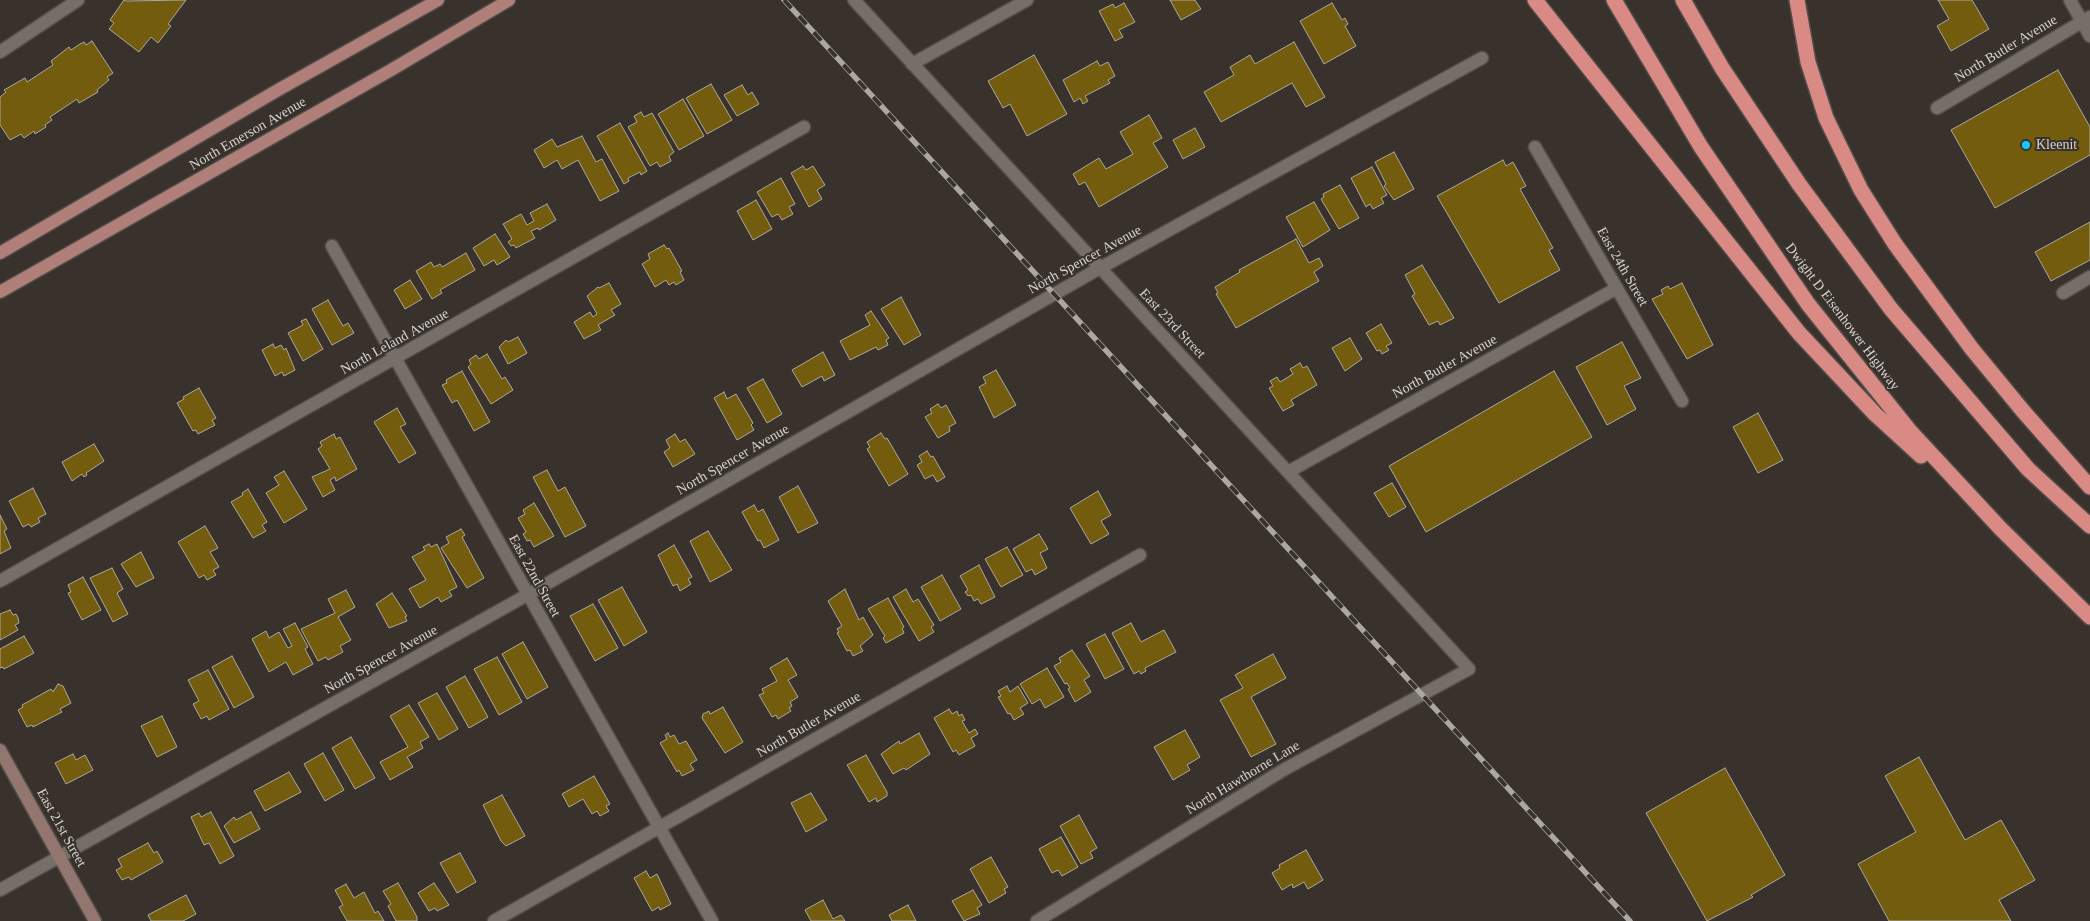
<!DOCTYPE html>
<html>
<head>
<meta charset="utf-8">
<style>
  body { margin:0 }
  canvas { display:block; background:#38312c }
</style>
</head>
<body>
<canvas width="2090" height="921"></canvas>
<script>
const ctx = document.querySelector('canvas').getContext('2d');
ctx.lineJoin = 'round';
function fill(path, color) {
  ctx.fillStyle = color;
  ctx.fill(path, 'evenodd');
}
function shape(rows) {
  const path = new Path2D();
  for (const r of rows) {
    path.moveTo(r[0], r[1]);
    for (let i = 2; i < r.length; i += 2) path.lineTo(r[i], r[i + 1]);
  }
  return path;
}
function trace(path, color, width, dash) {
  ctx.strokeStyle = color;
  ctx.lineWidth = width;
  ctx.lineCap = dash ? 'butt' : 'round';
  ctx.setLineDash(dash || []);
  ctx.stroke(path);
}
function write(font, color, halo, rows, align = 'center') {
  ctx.font = font + ' Georgia,serif';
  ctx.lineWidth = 4;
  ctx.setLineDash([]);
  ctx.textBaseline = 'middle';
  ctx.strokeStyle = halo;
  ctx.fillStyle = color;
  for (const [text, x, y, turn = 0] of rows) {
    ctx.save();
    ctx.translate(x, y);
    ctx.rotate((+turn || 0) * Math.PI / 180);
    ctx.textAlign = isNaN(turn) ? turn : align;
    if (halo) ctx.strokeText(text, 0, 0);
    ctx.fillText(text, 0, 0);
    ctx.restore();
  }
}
const building = shape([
  [124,0,126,1,186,0,168,24,171,26,158,43,151,37,139,52,109,29,114,23,110,20,124,0],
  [1170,0,1195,0,1201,9,1181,20,1170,0],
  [1938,0,1972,0,1989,29,1951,51,1937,26,1949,19,1938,0],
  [1124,3,1135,22,1119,30,1123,37,1115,41,1099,11,1113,4,1115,8,1124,3],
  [1332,3,1342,20,1345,18,1348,24,1345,26,1356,46,1324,64,1300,21,1332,3],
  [92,41,113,73,107,77,109,80,97,90,98,92,79,103,77,99,50,117,52,120,45,125,46,127,35,134,34,131,24,138,21,134,10,140,0,125,0,97,6,92,4,90,25,78,27,82,53,65,51,61,69,47,71,50,80,44,84,42,86,45,92,41],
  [1294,42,1325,97,1306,107,1292,83,1221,122,1204,92,1234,75,1230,67,1250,55,1255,64,1294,42],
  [1034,55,1067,114,1027,136,1010,104,1003,108,988,81,1034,55],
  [1097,61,1100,66,1108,62,1115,76,1108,80,1110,83,1085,96,1088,101,1083,104,1080,98,1074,102,1063,80,1097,61],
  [2058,70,2090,127,2090,155,1995,208,1951,130,2058,70],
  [711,84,732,120,707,134,686,98,711,84],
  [742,85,748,95,752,92,759,104,737,116,724,95,742,85],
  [683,99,704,136,679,150,658,114,683,99],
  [641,112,644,117,652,113,674,152,669,156,671,161,660,167,657,162,650,166,628,127,637,122,634,116,641,112],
  [1149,115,1162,138,1153,143,1168,167,1099,207,1085,182,1079,185,1073,174,1099,158,1106,169,1133,154,1120,132,1149,115],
  [620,123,647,171,641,175,640,172,628,178,629,181,624,184,597,136,620,123],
  [1195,128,1205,147,1183,159,1173,140,1195,128],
  [582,136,596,162,602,159,619,191,600,201,578,160,562,169,557,160,544,168,534,150,552,139,557,147,582,136],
  [1394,152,1414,189,1394,200,1384,186,1386,184,1375,162,1394,152],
  [1503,160,1506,166,1513,162,1526,186,1520,189,1553,248,1549,250,1560,270,1499,303,1437,196,1503,160],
  [803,166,806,170,813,166,825,185,817,190,822,199,809,207,791,173,803,166],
  [1372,167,1387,195,1381,198,1384,203,1373,209,1370,204,1366,207,1351,178,1372,167],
  [781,178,795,204,789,207,793,214,782,220,778,214,772,217,757,192,781,178],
  [1340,185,1359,218,1339,229,1321,199,1324,197,1323,194,1340,185],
  [756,200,772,229,753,240,737,211,756,200],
  [1314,202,1330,230,1303,247,1286,217,1314,202],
  [547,204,556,220,539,230,538,228,531,231,535,238,516,248,514,245,511,246,508,242,512,239,503,224,521,214,527,225,534,221,530,213,547,204],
  [2090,222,2090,260,2051,281,2035,252,2090,222],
  [495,234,510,257,497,265,494,260,484,266,473,248,495,234],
  [1296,239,1309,263,1319,258,1323,266,1314,272,1319,281,1236,328,1216,294,1218,293,1215,287,1240,272,1239,270,1296,239],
  [664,245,667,249,669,248,682,271,680,272,684,280,676,285,674,282,669,285,666,280,655,287,642,264,650,259,648,254,664,245],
  [466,253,475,270,440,290,442,293,432,299,416,271,431,262,434,267,440,264,442,267,466,253],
  [1422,265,1454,318,1440,325,1438,321,1429,325,1412,296,1415,294,1405,275,1422,265],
  [410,280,422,299,405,309,394,290,410,280],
  [609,283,621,304,611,310,615,315,598,325,601,330,584,339,574,322,590,312,593,317,597,314,587,296,598,287,599,288,609,283],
  [1682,283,1713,345,1687,359,1652,299,1663,294,1661,290,1668,286,1670,289,1682,283],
  [901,297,921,335,904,345,881,309,901,297],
  [328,300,343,326,348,323,354,333,332,345,312,309,328,300],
  [871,311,889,338,886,340,888,345,878,350,876,347,850,360,840,341,870,325,865,315,871,311],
  [306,319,323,349,303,361,288,333,303,325,301,321,306,319],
  [1381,324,1392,343,1386,346,1389,350,1382,354,1380,350,1377,351,1366,333,1381,324],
  [518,337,527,353,508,364,499,347,506,340,508,342,518,337],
  [1350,338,1362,359,1345,371,1332,348,1350,338],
  [1622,342,1641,378,1624,386,1636,409,1607,425,1576,367,1622,342],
  [273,344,275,348,281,345,284,350,286,348,295,370,284,376,282,372,275,376,262,350,273,344],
  [823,352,835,375,824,381,822,376,802,387,792,370,823,352],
  [487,354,502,379,505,377,513,390,491,404,468,367,471,364,469,360,476,355,479,359,487,354],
  [1300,363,1303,368,1307,366,1317,385,1291,400,1294,405,1283,411,1269,388,1273,386,1270,381,1277,377,1280,382,1293,374,1290,369,1300,363],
  [996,370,1016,405,994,418,979,387,986,383,983,377,996,370],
  [462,371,490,422,474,431,457,400,452,403,442,385,447,383,446,380,462,371],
  [1554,371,1592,437,1426,532,1389,466,1554,371],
  [763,379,782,414,767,423,747,388,763,379],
  [199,388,216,418,212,420,215,425,198,434,196,430,193,431,177,403,184,399,183,397,199,388],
  [724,392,727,399,736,394,753,423,751,425,754,430,737,440,714,398,724,392],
  [938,404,941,408,946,405,956,423,949,427,950,431,938,438,925,417,932,413,930,409,938,404],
  [397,408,406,424,400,427,416,453,399,463,374,422,397,408],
  [1758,413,1783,460,1758,473,1733,427,1758,413],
  [881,433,885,439,887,438,908,474,889,486,867,449,870,447,867,442,881,433],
  [334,434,336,439,340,437,357,469,336,481,335,477,330,480,335,490,323,497,312,477,330,469,318,449,322,446,320,442,334,434],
  [675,434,680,442,685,439,695,454,673,467,664,452,670,448,666,440,675,434],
  [94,444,104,461,86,473,87,475,84,477,82,474,72,481,62,462,94,444],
  [927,451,931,457,933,456,945,477,937,482,933,475,925,479,917,465,922,462,919,456,927,451],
  [547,470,558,491,565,487,586,526,565,537,533,477,547,470],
  [284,471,307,509,284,523,266,493,279,485,274,477,284,471],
  [1392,483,1406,507,1389,517,1374,493,1392,483],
  [798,486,818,523,798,533,779,497,798,486],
  [33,488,46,514,38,518,40,522,31,527,29,524,23,527,9,501,33,488],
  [248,489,267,522,262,525,266,531,253,538,231,502,243,495,242,493,248,489],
  [1098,491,1111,515,1101,521,1109,534,1091,544,1070,508,1098,491],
  [534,503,554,536,534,547,530,540,527,541,523,534,526,532,518,518,525,514,523,510,534,503],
  [754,505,758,512,763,509,779,540,764,548,760,540,758,541,742,512,754,505],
  [0,515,7,529,4,531,11,548,0,554,0,515],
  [205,526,218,548,210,552,219,567,213,570,216,575,207,580,204,575,199,578,178,542,205,526],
  [461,529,465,535,462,537,484,578,467,588,441,548,449,543,446,537,461,529],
  [708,531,732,570,710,582,690,541,708,531],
  [1039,534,1048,549,1040,553,1047,568,1035,575,1032,569,1026,572,1013,549,1039,534],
  [429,544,431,547,437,544,457,587,449,591,452,596,441,602,438,597,420,608,409,589,426,580,412,557,425,550,423,547,429,544],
  [674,545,692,577,688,579,691,584,680,591,677,584,673,586,658,555,674,545],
  [1007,547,1023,575,1001,587,985,559,1007,547],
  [141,552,154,578,136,587,121,564,141,552],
  [979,565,995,597,981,604,978,599,974,601,971,595,968,596,965,592,968,590,960,576,979,565],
  [112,568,123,589,117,593,128,614,113,622,90,578,112,568],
  [942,575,961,609,940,621,921,587,942,575],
  [83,577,101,610,82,620,68,593,71,592,68,585,83,577],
  [622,587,647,632,624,646,598,600,622,587],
  [845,589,859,620,863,617,873,635,860,646,863,651,853,656,850,650,847,651,837,633,839,632,837,629,842,626,828,601,845,589],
  [906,589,913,602,918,599,934,625,931,627,934,632,919,641,893,597,906,589],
  [346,590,355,607,338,617,351,640,340,646,343,652,328,660,326,657,318,661,301,629,335,613,328,599,346,590],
  [392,593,407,616,405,617,407,621,389,628,376,604,392,593],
  [888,598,904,627,902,628,904,633,886,643,883,638,885,636,868,609,888,598],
  [593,604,618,648,595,661,570,616,593,604],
  [10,610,13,615,16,614,18,618,19,623,15,625,18,630,0,640,0,614,10,610],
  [295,623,308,647,305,649,313,664,293,675,286,662,269,672,252,639,266,631,269,638,279,632,288,648,292,646,283,629,295,623],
  [1131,623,1141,642,1164,630,1176,652,1145,668,1146,671,1141,674,1139,671,1134,674,1112,633,1131,623],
  [1105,634,1124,669,1105,679,1086,644,1105,634],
  [24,636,34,653,4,669,3,667,0,668,0,649,24,636],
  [523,642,548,687,527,699,502,654,523,642],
  [1072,650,1090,676,1084,680,1091,692,1075,702,1068,689,1070,688,1067,683,1065,684,1054,666,1061,662,1059,658,1072,650],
  [1273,654,1286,678,1251,697,1276,744,1251,757,1220,700,1243,688,1235,675,1273,654],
  [232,656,254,697,234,708,212,667,232,656],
  [497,657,522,702,499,715,474,669,497,657],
  [787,658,797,675,788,680,798,697,790,702,792,706,789,708,791,711,778,719,776,715,772,717,759,695,764,693,762,689,777,681,770,668,787,658],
  [1047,668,1064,697,1045,708,1040,699,1032,704,1020,684,1047,668],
  [208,670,229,709,209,720,207,716,201,719,193,704,199,701,188,680,208,670],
  [465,676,488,717,469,728,446,687,465,676],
  [58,684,63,686,71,703,60,709,62,712,33,727,32,725,27,727,18,710,23,707,22,705,51,689,53,692,58,684],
  [1007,686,1010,692,1018,686,1028,703,1020,708,1024,714,1014,720,1010,713,1008,714,998,697,1001,696,998,691,1007,686],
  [437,693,458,729,439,740,418,703,437,693],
  [409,705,429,737,420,742,423,748,407,757,413,767,390,780,380,762,408,747,390,716,409,705],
  [723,707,743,742,725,753,702,718,703,714,709,711,710,714,723,707],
  [949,709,952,714,957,711,959,716,962,714,965,720,962,721,969,733,975,729,978,734,971,738,975,746,959,755,956,750,953,752,934,718,949,709],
  [162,716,177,747,157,757,141,726,162,716],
  [1185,730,1200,757,1187,765,1190,770,1173,780,1154,747,1185,730],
  [668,733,670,737,674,735,679,744,686,741,697,760,690,764,694,770,682,776,679,770,677,772,660,743,667,739,665,735,668,733],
  [919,733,930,754,906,770,904,768,893,774,881,754,899,741,900,744,919,733],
  [351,737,375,778,355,789,332,748,351,737],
  [323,753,344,790,325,801,304,764,323,753],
  [73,754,76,760,85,755,93,770,66,784,55,763,73,754],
  [866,755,887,792,887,796,877,802,876,798,869,802,847,765,866,755],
  [1919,757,1965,840,2001,820,2035,880,1999,900,2011,921,1889,921,1858,864,1916,832,1885,776,1919,757],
  [1725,768,1785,875,1751,895,1753,897,1707,921,1646,813,1725,768],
  [289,772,301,792,265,811,254,791,289,772],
  [594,776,610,804,606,806,609,811,600,816,597,811,592,814,583,799,569,807,562,794,594,776],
  [811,793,827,820,806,832,791,803,811,793],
  [502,795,525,836,506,846,501,841,483,805,502,795],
  [211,812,234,856,220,864,209,843,204,845,191,817,199,813,201,817,211,812],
  [251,812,260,829,234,843,224,826,234,817,236,820,251,812],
  [1079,815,1097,848,1090,852,1093,858,1081,864,1060,826,1079,815],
  [1061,837,1078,867,1062,876,1058,870,1052,873,1039,849,1061,837],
  [148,843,154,853,157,851,163,862,131,880,129,877,122,880,116,870,122,867,118,859,148,843],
  [1306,850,1323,880,1308,889,1304,882,1293,888,1292,884,1282,890,1272,873,1280,868,1279,865,1306,850],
  [460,853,476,882,457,893,440,863,460,853],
  [991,857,1008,887,1004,889,1006,893,989,903,970,869,991,857],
  [646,871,650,878,657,874,671,904,660,910,659,907,652,911,634,878,646,871],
  [398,883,417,917,417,921,396,921,388,906,391,904,383,891,398,883],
  [434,883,449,905,437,911,435,908,429,911,418,893,434,883],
  [346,884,354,898,364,892,375,913,378,911,384,921,347,921,339,907,343,905,335,890,346,884],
  [973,890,982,905,977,908,980,914,964,921,952,901,973,890],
  [186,895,196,914,183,921,151,921,148,915,186,895],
  [823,900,833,919,841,915,845,921,811,921,805,910,823,900],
  [908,905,916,921,892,921,889,915,908,905]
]);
const street = shape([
  [854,0,1469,669,1285,769,1037,921],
  [2070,0,2090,36],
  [0,52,78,0],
  [912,64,1027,0],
  [1937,108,2090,17],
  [1535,147,1682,401],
  [332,246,712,921],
  [2063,293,2090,277],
  [1288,472,1617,288],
  [0,581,804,127],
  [0,890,527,595,1100,268,1482,58],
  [494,921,1140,555]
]);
const secondary = shape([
  [0,750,95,921]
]);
const primary = shape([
  [0,253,278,90,438,0],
  [0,292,391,70,509,0]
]);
const highway = shape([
  [1535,0,1799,333,1875,414,1921,456],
  [1614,0,1701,147,1808,304,1909,430,2000,528,2090,617],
  [1683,0,1722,68,1799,184,1891,309,2028,469,2090,526],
  [1797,0,1808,62,1826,118,1861,190,1895,244,1972,349,2023,411,2090,487]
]);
const rail = shape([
  [784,0,1630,921]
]);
const markers = [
  [2026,145,5,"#15cafb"]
];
const streetNames = [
  ["North Butler Avenue",2006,49,-31],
  ["North Emerson Avenue",248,134,-30],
  ["North Spencer Avenue",1085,260,-29],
  ["East 24th Street",1622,267,60],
  ["Dwight D Eisenhower Highway",1842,317,53],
  ["East 23rd Street",1172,324,47],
  ["North Leland Avenue",395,342,-29],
  ["North Butler Avenue",1445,367,-29],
  ["North Spencer Avenue",733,460,-30],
  ["East 22nd Street",534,576,61],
  ["North Spencer Avenue",381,660,-29],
  ["North Butler Avenue",809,725,-30],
  ["North Hawthorne Lane",1243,778,-31],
  ["East 21st Street",61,828,61]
];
const poiNames = [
  ["Kleenit",2036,145]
];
fill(building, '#735c0e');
trace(building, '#aba89f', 1);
trace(street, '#534d48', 15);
trace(secondary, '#534d48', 15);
trace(primary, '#534d48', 15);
trace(highway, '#534d48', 18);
trace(street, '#766e68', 12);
trace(secondary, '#947670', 12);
trace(primary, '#b17f79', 12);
trace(highway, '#d98a84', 15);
trace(rail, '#aca7a2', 5.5);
trace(rail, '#38312c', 4, [11]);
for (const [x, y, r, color] of markers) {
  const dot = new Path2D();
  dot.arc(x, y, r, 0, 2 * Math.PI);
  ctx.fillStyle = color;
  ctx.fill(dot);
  trace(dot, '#38312c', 2);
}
write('14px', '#d7d3cf', '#38312c', streetNames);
write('14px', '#d7d3cf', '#38312c', poiNames, 'left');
</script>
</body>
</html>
